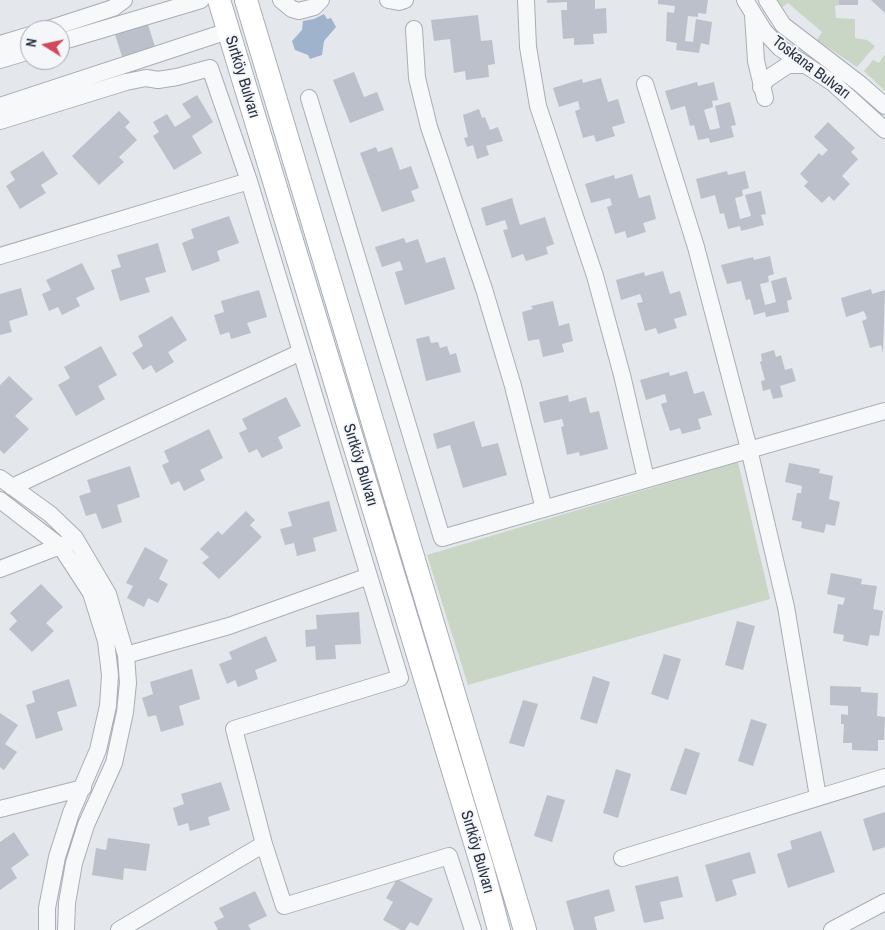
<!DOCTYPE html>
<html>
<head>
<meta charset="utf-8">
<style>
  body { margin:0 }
  #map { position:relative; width:885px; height:930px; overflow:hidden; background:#e4e7ec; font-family:"Archivo Narrow",sans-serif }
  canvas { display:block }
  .north { position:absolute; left:20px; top:20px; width:50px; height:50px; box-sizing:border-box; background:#f4f6f9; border:1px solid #a4a8b1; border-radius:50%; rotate:280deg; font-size:14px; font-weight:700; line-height:20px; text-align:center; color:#2b3445 }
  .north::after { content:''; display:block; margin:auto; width:18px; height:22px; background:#d1495b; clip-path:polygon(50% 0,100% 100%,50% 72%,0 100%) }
</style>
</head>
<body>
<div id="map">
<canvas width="885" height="930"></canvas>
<div class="north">N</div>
</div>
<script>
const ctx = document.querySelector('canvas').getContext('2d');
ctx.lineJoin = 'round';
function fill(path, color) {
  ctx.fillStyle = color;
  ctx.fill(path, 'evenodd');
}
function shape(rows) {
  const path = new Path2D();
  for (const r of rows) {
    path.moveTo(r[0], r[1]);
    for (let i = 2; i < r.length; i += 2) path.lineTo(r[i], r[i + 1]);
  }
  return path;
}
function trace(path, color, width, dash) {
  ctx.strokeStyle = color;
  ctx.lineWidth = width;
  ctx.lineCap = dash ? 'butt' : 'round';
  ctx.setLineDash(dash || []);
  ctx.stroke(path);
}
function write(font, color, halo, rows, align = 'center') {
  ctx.font = font + ' "Archivo Narrow",sans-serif';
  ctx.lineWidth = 4;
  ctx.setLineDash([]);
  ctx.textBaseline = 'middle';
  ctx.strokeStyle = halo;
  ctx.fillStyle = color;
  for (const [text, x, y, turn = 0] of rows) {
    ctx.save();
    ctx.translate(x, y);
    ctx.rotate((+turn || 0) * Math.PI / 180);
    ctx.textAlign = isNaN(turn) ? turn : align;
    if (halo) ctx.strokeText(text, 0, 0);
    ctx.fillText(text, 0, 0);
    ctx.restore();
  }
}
const green = shape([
  [773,0,839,0,839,5,835,6,836,18,855,19,855,38,867,40,875,46,857,67,817,40,822,32,788,3,780,9],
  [884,55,885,56,885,91,864,71,873,60,879,63],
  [738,462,770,599,468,685,427,555]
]);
const water = shape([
  [324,14,327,19,331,18,336,27,324,41,322,55,310,59,308,55,295,50,292,41,302,30,303,21,314,19]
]);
const building = shape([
  [547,0,595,0,595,9,606,8,607,33,593,34,594,44,574,45,574,38,563,39,561,10,567,10,567,2,547,3],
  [658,0,708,0,706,14,698,13,698,17,688,16,685,41,693,42,696,19,712,22,709,45,701,43,699,53,676,50,677,43,666,41,667,12,674,13,675,6,658,4],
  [839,0,858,0,858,5,839,5],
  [871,0,885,0,885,13],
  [144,12,158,56,125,66,111,22],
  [478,15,481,41,492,40,495,64,488,65,489,77,466,80,465,71,454,73,450,39,434,41,431,20],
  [354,72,364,97,377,92,384,110,350,123,333,80],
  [601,78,608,102,618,99,625,123,612,127,615,136,596,142,594,135,583,138,575,111,580,109,578,101,559,107,553,88,582,79,583,83],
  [697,82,698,86,714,82,718,100,712,101,713,107,704,110,710,130,720,128,715,106,730,102,736,125,731,126,734,137,710,143,709,138,698,140,694,125,690,126,685,106,671,110,665,91],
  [197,95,213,122,192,136,202,153,174,170,153,136,159,132,153,122,167,114,175,127,191,117,182,104],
  [479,109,482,118,485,117,490,130,498,127,503,141,486,146,489,155,477,159,473,145,467,147,464,138,468,137,463,115],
  [119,111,130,122,125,127,137,140,119,157,124,162,99,185,72,156],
  [828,122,855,148,851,152,858,159,842,176,850,184,834,201,829,196,822,203,804,186,808,182,800,174,819,153,822,156,828,150,814,137],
  [376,147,378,152,392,147,400,170,411,166,419,188,411,191,415,201,382,212,360,153],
  [43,151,58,174,41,185,46,193,20,209,6,186,15,180,10,172],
  [727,171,728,175,745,171,749,188,742,190,743,196,735,198,740,219,751,216,745,195,761,191,766,214,761,215,764,225,741,231,740,226,728,229,724,213,720,214,715,195,701,199,696,179],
  [632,174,639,198,650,195,656,219,643,223,646,232,627,238,625,231,615,234,607,207,612,205,610,198,591,203,585,184,614,175,615,179],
  [512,198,520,225,545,217,554,244,546,247,548,254,526,261,523,254,512,258,503,230,508,229,505,220,486,226,481,208],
  [229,216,239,243,217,251,220,261,192,271,182,243,194,238,191,229],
  [404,238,406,243,418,239,426,263,445,257,455,289,405,305,395,272,403,270,400,261,382,267,375,247],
  [158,243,166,272,145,278,150,292,120,301,111,270,121,267,117,255],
  [770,256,774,274,768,276,769,282,760,284,765,305,776,302,771,281,786,277,792,299,787,301,789,312,766,317,765,312,754,315,750,299,746,300,741,281,727,284,721,265,753,257,754,260],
  [82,263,95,289,76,298,80,306,62,315,58,307,49,311,42,294,51,290,46,280],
  [663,271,670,294,680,291,687,315,674,319,677,328,658,334,656,328,645,331,637,303,643,302,640,294,621,300,616,280,644,272,645,276],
  [21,288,28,315,9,321,12,332,0,335,0,294],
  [871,289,872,294,885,290,883,353,881,345,870,348,862,321,867,319,864,311,846,317,841,298],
  [259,290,267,317,247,323,251,333,231,339,229,332,220,335,214,315,224,312,221,301],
  [553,301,559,326,569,323,573,341,562,344,564,352,543,357,539,339,528,341,522,312,533,309,531,306],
  [172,316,187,340,168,352,174,362,156,373,151,365,143,370,132,353,143,346,138,336],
  [429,336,431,343,438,342,440,348,447,346,450,355,456,353,461,372,426,381,416,339],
  [101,346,117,375,98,386,105,399,76,416,58,385,70,378,64,367],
  [774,350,776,357,781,355,785,370,792,368,796,381,780,386,783,397,773,399,770,389,763,391,761,381,765,380,760,362,762,361,761,354],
  [687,371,694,394,704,391,712,415,698,419,701,429,682,434,680,428,670,431,661,404,667,402,665,394,646,400,640,380,669,372,670,376],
  [9,376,33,399,15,416,29,429,4,454,0,450,0,385],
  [568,395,569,402,586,397,590,413,599,411,608,449,580,456,579,452,567,455,561,427,564,426,562,419,544,423,539,402],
  [286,397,301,426,278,437,283,448,262,458,257,449,249,453,239,433,247,429,242,419],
  [474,421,482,447,498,443,507,475,463,488,450,445,437,449,433,434],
  [209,429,223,458,200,470,205,480,184,491,179,481,171,485,162,465,169,462,164,451],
  [789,463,820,469,819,473,833,476,829,499,840,502,835,526,826,524,824,533,801,528,802,522,792,520,797,493,801,493,802,486,785,482],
  [130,466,140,497,117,505,122,522,102,529,96,513,86,516,79,496,91,492,87,480],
  [329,501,337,531,313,538,316,551,297,556,294,543,285,545,280,529,292,526,288,512],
  [246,511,255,520,250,525,262,537,219,579,202,563,209,557,200,549,218,531,222,535],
  [145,547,168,560,159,579,168,584,158,603,148,598,144,607,127,598,133,586,126,583],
  [831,573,862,579,861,584,877,586,873,609,883,611,879,636,870,635,868,646,843,641,844,635,833,633,838,604,843,605,845,598,827,594],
  [41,584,63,607,46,623,54,631,32,652,9,629,17,621,10,613],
  [359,612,361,644,335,645,336,659,316,660,315,646,306,647,305,630,317,629,316,615],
  [737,621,755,626,743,670,725,665],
  [266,636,277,661,255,670,258,679,238,687,235,680,227,684,219,664,232,659,229,652],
  [664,654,681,659,668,700,651,694],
  [192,669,200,699,179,706,184,725,161,732,156,715,148,717,142,698,153,694,150,682],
  [593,676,610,682,597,724,580,719],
  [69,679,77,706,57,712,63,730,36,739,26,705,35,702,32,691],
  [830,686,861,687,861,692,878,693,877,716,885,717,884,740,878,740,878,751,852,750,852,743,843,743,844,724,841,724,841,714,848,715,848,706,830,705],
  [523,700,538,704,524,747,509,743],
  [0,713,18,725,5,744,17,752,4,770,0,767],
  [751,719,767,724,753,766,738,761],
  [685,748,700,753,686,795,670,790],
  [616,769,631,774,618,818,603,813],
  [221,782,230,810,208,817,210,825,190,831,188,823,178,826,173,808,184,804,181,794],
  [547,795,565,800,552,842,534,836],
  [885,812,885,847,873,851,863,819],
  [821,831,835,872,788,888,777,854,792,849,790,841],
  [14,832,29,855,11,868,17,878,0,890,0,842],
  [108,838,150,844,146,871,124,868,123,880,92,875,96,848,106,850],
  [750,852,756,873,732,880,737,895,716,902,705,865],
  [678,876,683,897,660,902,664,919,644,923,635,886],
  [397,879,433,899,418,926,410,922,405,930,401,930,383,920,393,902,386,898],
  [609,889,615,911,594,917,597,930,574,930,566,901],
  [255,891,267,916,248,925,251,930,218,930,214,922,224,917,219,908]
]);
const minor = shape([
  [281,0,292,9,299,11,314,7,321,0],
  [388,0,399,2,405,0],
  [526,0,528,47,538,106,595,276,622,375,646,479],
  [745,0,764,31,780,48,833,83,885,130],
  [767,0,783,25,860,84,885,106],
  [753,15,756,61,765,98],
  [414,29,417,78,429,127,484,289,513,386,544,509],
  [45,30,113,8,124,0],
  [60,42,201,0],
  [0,44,30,35],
  [0,60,30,51],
  [645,84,696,247,749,449,786,607,818,797],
  [761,87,767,79,788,65,805,65],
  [309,98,442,538,885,411],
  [0,106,228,31],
  [0,121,126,82,146,78,158,80,177,77,210,68,249,181],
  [0,256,249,181,301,352,12,487],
  [301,352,369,576],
  [0,478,50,514,75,538,108,594,126,655,128,683,125,712,114,763,86,825,74,863,67,903,66,930],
  [0,500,61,547,91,593,106,641,110,675,108,706,98,750,71,813,57,857,47,908,47,930],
  [0,569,68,543],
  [126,655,229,626,369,576,400,678,234,729,264,844,284,906,449,856,473,930],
  [0,809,83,788],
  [622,858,885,777],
  [119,930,264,844],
  [832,930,885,902]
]);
const secondary = shape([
  [219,0,482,866,499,930],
  [246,0,525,930]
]);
const streetNames = [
  ["Toskana Bulvarı",811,68,37],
  ["Sırtköy Bulvarı",242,77,73],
  ["Sırtköy Bulvarı",360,465,73],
  ["Sırtköy Bulvarı",477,852,74]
];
fill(green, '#c9d6c5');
fill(water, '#9fb4cc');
fill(building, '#bbc0ca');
trace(minor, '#a9aeb7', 18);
trace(secondary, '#a9aeb7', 24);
trace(minor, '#f7f8fa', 16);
trace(secondary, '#fff', 22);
write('16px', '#2b3445', '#f4f6f9', streetNames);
</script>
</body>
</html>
